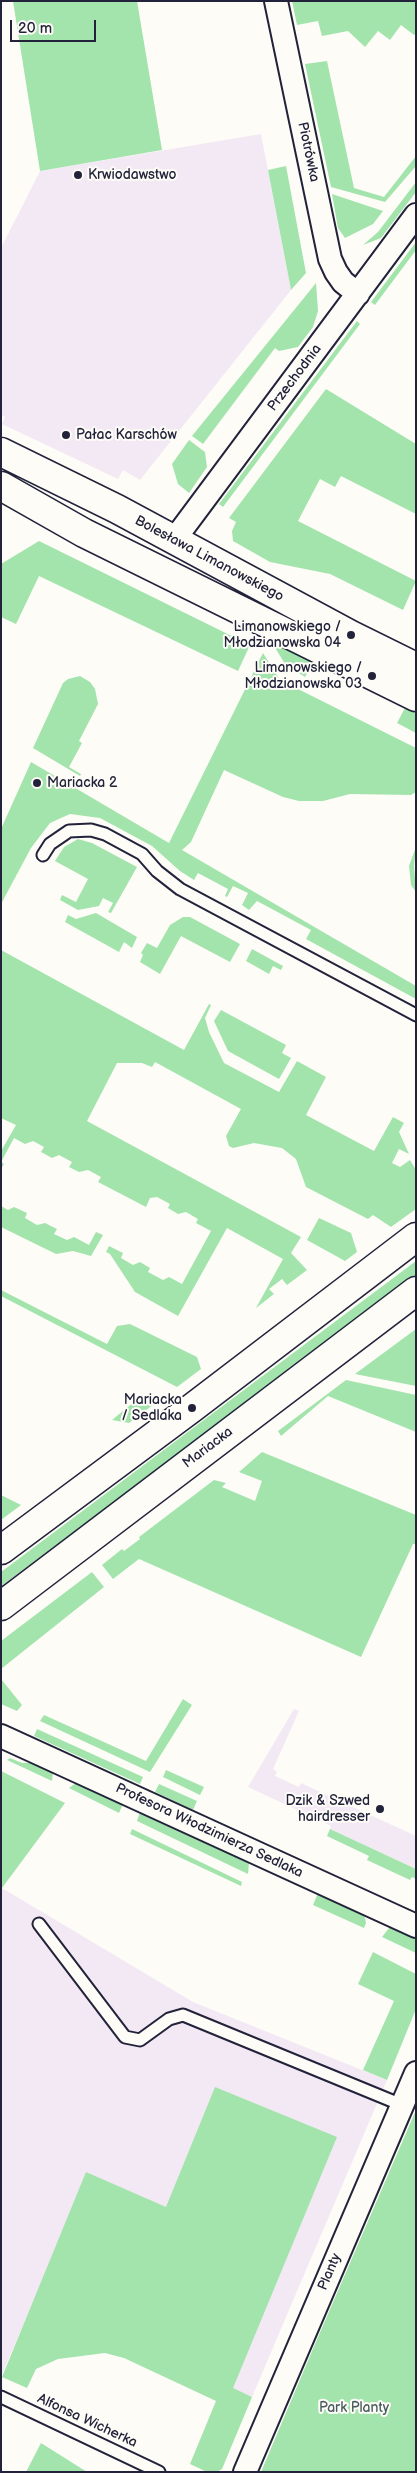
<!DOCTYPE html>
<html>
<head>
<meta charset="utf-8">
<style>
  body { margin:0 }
  #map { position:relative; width:417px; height:2473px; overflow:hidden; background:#fdfcf7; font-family:"Balsamiq Sans",sans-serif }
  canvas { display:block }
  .frame { position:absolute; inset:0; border:2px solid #22223b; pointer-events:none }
  .scale { position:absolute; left:10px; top:20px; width:86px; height:22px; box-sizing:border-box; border:2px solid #22223b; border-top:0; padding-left:6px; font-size:15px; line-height:18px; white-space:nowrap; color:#22223b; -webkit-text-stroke:4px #fdfcf7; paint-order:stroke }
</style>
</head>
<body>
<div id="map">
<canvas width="417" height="2473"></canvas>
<div class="frame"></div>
<div class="scale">20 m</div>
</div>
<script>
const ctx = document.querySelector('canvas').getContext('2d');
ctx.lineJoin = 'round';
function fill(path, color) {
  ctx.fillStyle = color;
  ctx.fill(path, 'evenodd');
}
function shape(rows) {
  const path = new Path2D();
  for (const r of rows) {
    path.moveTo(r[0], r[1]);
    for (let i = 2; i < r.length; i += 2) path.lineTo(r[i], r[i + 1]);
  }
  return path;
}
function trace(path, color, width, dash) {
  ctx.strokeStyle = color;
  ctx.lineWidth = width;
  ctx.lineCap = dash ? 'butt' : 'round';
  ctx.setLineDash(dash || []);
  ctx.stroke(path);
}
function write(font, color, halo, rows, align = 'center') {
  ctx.font = font + ' "Balsamiq Sans",sans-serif';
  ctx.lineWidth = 4;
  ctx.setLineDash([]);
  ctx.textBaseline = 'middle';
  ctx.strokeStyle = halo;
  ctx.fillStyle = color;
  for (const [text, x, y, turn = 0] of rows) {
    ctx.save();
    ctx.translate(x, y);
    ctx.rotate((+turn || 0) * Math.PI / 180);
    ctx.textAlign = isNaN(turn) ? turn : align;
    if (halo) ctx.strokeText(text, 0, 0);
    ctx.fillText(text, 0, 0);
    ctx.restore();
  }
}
const built = shape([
  [261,134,291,290,140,480,123,470,118,479,2,424,5,417,1,415,1,248,40,171],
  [294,1709,299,1711,273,1769,277,1772,275,1776,299,1787,301,1783,416,1836,416,1869,330,1829,331,1826,248,1787],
  [2,1888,193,2002,387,2080,252,2397,34,2300,1,2377]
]);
const green = shape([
  [13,1,137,1,162,150,40,171],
  [292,1,416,1,416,33,414,35,401,25,390,40,378,31,365,47,348,31,322,36,318,21,297,25],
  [327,61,354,188,384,197,416,156,416,166,385,202,331,187,305,64],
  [286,166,306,273,291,290,268,170],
  [416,182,416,192,381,238,363,245,378,232],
  [332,194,383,211,373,224,345,238,338,228],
  [416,242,416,250,375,305,371,302],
  [316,283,318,311,313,327,298,347,279,351,275,348,203,444,192,436],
  [357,321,360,324,223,507,219,504],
  [326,389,416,444,416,514,341,476,335,487,320,479,298,521,416,581,403,610,330,574,270,562,233,541,232,531,236,522,229,518],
  [189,440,205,452,207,467,189,493,178,484,172,464],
  [39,541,250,645,238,671,39,576,16,624,1,617,1,564],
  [271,641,313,662,305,677,285,664],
  [263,653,280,680,416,748,416,792,411,795,350,794,323,801,299,801,283,797,224,770,191,842,182,850,416,986,416,999,306,939,311,930,257,901,249,910,242,905,248,893,233,886,227,897,225,896,228,889,198,873,194,880,180,871,152,846,100,818,70,814,50,823,31,848,1,904,1,829,31,762,169,843],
  [80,676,90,682,95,689,98,704,79,741,82,743,69,767,81,774,80,776,33,748,63,683,68,679],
  [405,708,416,713,416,733,397,723],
  [78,839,92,843,137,867,111,913,108,912,113,903,103,898,99,906,78,910,60,900,62,895,76,902,88,879,55,861,64,847],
  [416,847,414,866,416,892,411,885,409,866],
  [96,913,137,937,132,948,124,942,119,952,65,922,68,915,76,919],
  [183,917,190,917,240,944,230,962,181,936,160,974,140,962,143,955,141,953,147,943,157,948,170,925],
  [252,949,283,966,281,970,273,966,269,974,246,961],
  [1,950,184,1050,209,1004,211,1005,205,1018,209,1032,224,1063,279,1092,297,1061,326,1077,306,1115,374,1151,393,1117,404,1123,399,1132,409,1154,399,1149,392,1163,400,1167,410,1160,416,1170,416,1209,391,1227,373,1215,368,1219,306,1187,296,1159,282,1148,254,1143,233,1148,229,1146,226,1136,241,1109,155,1062,152,1067,142,1063,117,1063,87,1121,301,1237,291,1253,307,1270,287,1285,282,1279,269,1289,274,1294,256,1308,283,1259,227,1228,178,1316,135,1292,110,1254,106,1252,109,1246,123,1253,121,1258,133,1265,140,1262,150,1268,148,1272,163,1280,169,1277,182,1284,211,1231,196,1223,198,1219,186,1212,178,1214,168,1208,170,1204,157,1197,150,1198,146,1207,98,1182,101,1177,88,1170,79,1172,69,1167,72,1162,59,1155,52,1158,41,1152,44,1147,33,1141,25,1144,14,1138,1,1162,4,1164,1,1169,1,1151,16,1125,1,1118],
  [221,1010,286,1045,282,1053,291,1058,279,1079,228,1051,214,1021],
  [1,1206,8,1210,14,1207,27,1213,25,1218,37,1225,45,1223,57,1229,54,1234,67,1240,74,1237,89,1245,96,1232,103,1235,91,1256,73,1251,56,1254,1,1227],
  [319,1218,351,1233,357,1252,345,1261,307,1240],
  [416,1261,416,1276,1,1586,1,1572],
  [1,1290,107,1344,117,1326,130,1324,197,1357,201,1369,177,1387,1,1296],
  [416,1329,416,1386,355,1374],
  [346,1380,416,1395,416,1432,328,1396,281,1436,278,1431],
  [162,1398,129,1423,112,1420,135,1401],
  [262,1452,416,1515,416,1544,413,1544,361,1657,139,1559,113,1579,102,1565,122,1549,124,1551,140,1539,139,1537,214,1480,226,1483,222,1487,255,1501,262,1481,239,1472],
  [1,1495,21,1505,1,1520],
  [92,1572,104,1587,1,1669,1,1641],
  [1,1679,22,1705,17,1711,1,1704],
  [183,1699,192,1705,150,1772,40,1721,44,1715,146,1761],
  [37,1729,143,1777,140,1784,34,1736],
  [10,1758,22,1763,33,1763,53,1772,52,1781,7,1760],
  [166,1770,204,1787,200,1795,163,1777],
  [1,1771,65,1803,2,1888,1,1887],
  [76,1783,123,1804,119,1813,69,1788],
  [159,1784,197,1801,193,1810,155,1792],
  [140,1812,249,1862,248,1874,137,1821],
  [132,1829,242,1882,241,1886,130,1834],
  [330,1829,416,1869,416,1879,412,1877,410,1880,367,1860,369,1856,327,1836],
  [318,1893,364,1914,366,1923,364,1928,313,1905],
  [389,1928,393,1928,416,1938,416,1953,382,1937],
  [373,1952,416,1974,416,2009,387,2080,363,2070,394,2001,358,1984],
  [215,2087,337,2137,233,2388,252,2397,222,2469,217,2472,207,2472,190,2464,216,2401,124,2358,105,2353,58,2359,36,2369,27,2388,2,2377,86,2172,166,2207],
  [416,2110,416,2472,261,2472,315,2344],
  [41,2443,87,2472,26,2472]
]);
const lane = shape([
  [43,855,50,844,69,831,91,830,105,834,142,854,157,871,180,889,416,1015],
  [39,1924,125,2037,140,2040,169,2019,183,2015,402,2105],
  [1,2397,159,2472]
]);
const street = shape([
  [276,1,330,259,336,272,343,282,358,294],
  [174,540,416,215],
  [1,1736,416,1926],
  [245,2472,416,2073]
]);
const secondary = shape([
  [1,452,117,509,351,635,416,667],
  [1,486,84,533,416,697],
  [1,1550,192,1408,416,1237],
  [1,1606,416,1291]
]);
const markers = [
  [78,175,5,"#22223b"],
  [66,435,5,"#22223b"],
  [351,635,5,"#22223b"],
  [372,676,5,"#22223b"],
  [37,783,5,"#22223b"],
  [192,1408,5,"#22223b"],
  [380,1809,5,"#22223b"]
];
const streetNames = [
  ["Piotrówka",308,152,78],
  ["Przechodnia",295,378,-53],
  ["Bolesława Limanowskiego",209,559,28],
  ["Mariacka",208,1448,-37],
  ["Profesora Włodzimierza Sedlaka",209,1831,25],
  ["Planty",330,2272,-67],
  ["Alfonsa Wicherka",87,2421,25]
];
const poiNames = [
  ["Krwiodawstwo",88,175,"left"],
  ["Pałac Karschów",76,435,"left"],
  ["Limanowskiego /",341,627],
  ["Młodzianowska 04",341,643],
  ["Limanowskiego /",362,668],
  ["Młodzianowska 03",362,684],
  ["Mariacka 2",47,783,"left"],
  ["Mariacka",182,1400],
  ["/ Sedlaka",182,1416],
  ["Dzik & Szwed",370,1801],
  ["hairdresser",370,1817]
];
const parkNames = [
  ["Park Planty",354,2408]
];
fill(built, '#f3e9f4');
fill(green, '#a3e4ad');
trace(lane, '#22223b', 15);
trace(street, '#22223b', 26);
trace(secondary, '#22223b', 31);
trace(lane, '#fdfcf7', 11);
trace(street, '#fdfcf7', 22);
trace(secondary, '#fdfcf7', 28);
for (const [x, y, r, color] of markers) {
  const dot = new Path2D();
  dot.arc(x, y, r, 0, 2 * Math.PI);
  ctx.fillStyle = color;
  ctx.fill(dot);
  trace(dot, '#fdfcf7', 2);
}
write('14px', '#22223b', '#fdfcf7', streetNames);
write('14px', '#22223b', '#fdfcf7', poiNames, 'right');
write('14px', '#495c5d', '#fdfcf7', parkNames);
</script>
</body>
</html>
